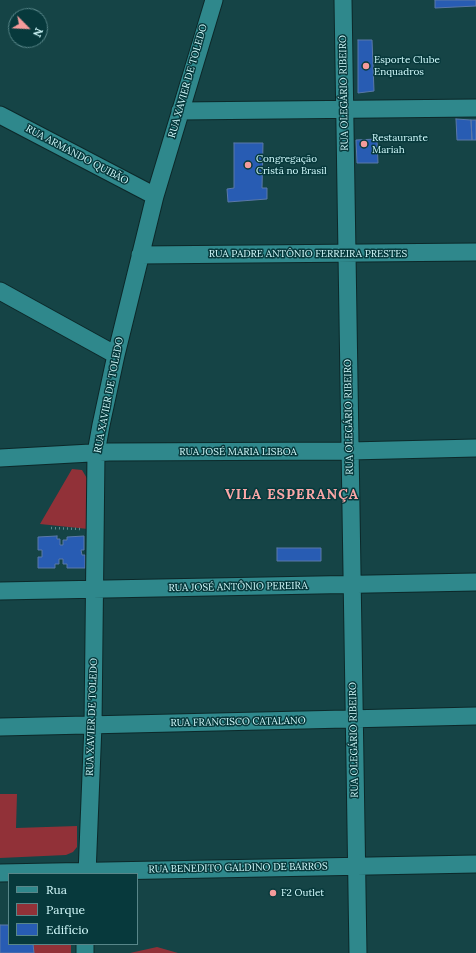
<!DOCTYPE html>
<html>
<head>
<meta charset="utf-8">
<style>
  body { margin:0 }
  #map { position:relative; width:476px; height:953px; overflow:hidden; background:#154446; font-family:Lora,serif }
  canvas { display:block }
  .legend { position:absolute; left:8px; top:873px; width:130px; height:72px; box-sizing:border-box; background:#07393c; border:1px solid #588689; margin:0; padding:5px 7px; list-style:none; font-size:12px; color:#d2fafc }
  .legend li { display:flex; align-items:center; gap:8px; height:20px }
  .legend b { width:20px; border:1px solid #588689 }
  .north { position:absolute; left:8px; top:8px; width:40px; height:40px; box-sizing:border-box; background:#07393c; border:1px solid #588689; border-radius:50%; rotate:114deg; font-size:11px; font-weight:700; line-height:16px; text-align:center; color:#d2fafc }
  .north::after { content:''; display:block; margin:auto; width:14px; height:18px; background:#f59b9b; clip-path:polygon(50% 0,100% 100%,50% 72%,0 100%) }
</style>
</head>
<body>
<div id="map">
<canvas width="476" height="953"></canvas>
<ul class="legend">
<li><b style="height:5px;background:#2f888c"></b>Rua</li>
<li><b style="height:11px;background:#913138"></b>Parque</li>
<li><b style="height:11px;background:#285cb3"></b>Edifício</li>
</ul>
<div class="north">N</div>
</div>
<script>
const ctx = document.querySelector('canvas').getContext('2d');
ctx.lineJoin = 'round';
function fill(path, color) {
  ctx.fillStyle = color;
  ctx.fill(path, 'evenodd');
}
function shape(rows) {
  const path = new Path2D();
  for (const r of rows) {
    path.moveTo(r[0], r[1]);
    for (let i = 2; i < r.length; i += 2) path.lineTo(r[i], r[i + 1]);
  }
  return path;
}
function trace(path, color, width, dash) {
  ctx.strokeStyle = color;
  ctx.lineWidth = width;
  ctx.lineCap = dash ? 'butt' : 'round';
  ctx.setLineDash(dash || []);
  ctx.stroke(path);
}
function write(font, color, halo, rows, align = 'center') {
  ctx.font = font + ' Lora,serif';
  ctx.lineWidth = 3;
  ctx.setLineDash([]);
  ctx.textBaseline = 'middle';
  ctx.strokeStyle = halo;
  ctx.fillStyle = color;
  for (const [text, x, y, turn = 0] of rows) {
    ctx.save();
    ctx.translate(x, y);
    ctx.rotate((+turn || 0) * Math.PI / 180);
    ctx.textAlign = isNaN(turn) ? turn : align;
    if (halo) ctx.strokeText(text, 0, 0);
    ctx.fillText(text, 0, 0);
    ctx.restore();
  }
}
const green = shape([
  [72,469,82,470,88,480,88,529,40,524],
  [0,794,17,794,16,828,77,826,77,847,73,852,66,855,0,858],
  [33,944,71,944,71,953,34,953],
  [157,947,178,953,130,953]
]);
const building = shape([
  [435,0,476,0,476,6,435,8,435,0],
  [358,40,372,40,374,91,358,93,358,40],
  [456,119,471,120,472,140,457,140,456,119],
  [471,120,476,120,476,140,472,140,471,120],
  [377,139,378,163,357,163,356,140,377,139],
  [234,143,263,143,262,188,267,188,267,199,228,202,227,189,234,188,234,143],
  [57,536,57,539,60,539,60,545,63,545,63,540,67,540,67,537,84,536,84,550,81,550,82,555,85,555,85,568,67,568,67,564,63,564,63,559,59,559,59,564,55,564,55,568,38,568,38,557,42,557,42,550,38,550,38,537,57,536],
  [277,548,321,548,321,561,277,561,277,548],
  [0,925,9,925,9,944,33,944,34,953,0,953,0,925]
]);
const path = shape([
  [51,528,81,529]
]);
const minor = shape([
  [343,0,358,953],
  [180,111,476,108],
  [0,115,155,196],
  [140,255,476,252],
  [0,291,116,355],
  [0,458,109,452,350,451,476,448],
  [0,591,476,582],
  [0,727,476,716],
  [0,873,476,864],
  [87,874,93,725,96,453,101,425,116,355,155,196,214,0],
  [85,953,85,944]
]);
const markers = [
  [366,66,4,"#f59b9b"],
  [364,144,4,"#f59b9b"],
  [248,165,4,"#f59b9b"],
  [273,893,4,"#f59b9b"]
];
const poiNames = [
  ["Esporte Clube",374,60],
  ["Enquadros",374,72],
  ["Restaurante",372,138],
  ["Mariah",372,150],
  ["Congregação",256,159],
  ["Cristã no Brasil",256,171],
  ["F2 Outlet",281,893]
];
const streetNames = [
  ["RUA XAVIER DE TOLEDO",188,81,-74],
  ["RUA OLEGÁRIO RIBEIRO",344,93,-91],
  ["RUA ARMANDO QUIBÃO",77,155,28],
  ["RUA PADRE ANTÔNIO FERREIRA PRESTES",308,254],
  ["RUA XAVIER DE TOLEDO",109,395,-79],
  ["RUA OLEGÁRIO RIBEIRO",349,417,-91],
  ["RUA JOSÉ MARIA LISBOA",238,452],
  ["RUA JOSÉ ANTÔNIO PEREIRA",238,587,-1],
  ["RUA XAVIER DE TOLEDO",92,717,-88],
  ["RUA FRANCISCO CATALANO",238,722,-1],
  ["RUA OLEGÁRIO RIBEIRO",354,740,-91],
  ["RUA BENEDITO GALDINO DE BARROS",238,868,-1]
];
const districtNames = [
  ["VILA ESPERANÇA",292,495]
];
fill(green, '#913138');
fill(building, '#285cb3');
trace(building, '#5a78a8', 1);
trace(minor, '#0c2829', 19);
trace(path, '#5e8b8d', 2.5, [1, 3]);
trace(minor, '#2f888c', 17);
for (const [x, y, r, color] of markers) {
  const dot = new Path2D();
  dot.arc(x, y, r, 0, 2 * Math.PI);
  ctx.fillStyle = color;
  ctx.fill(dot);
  trace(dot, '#07393c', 1.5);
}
write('10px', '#d2fafc', '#07393c', poiNames, 'left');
write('10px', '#d2fafc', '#07393c', streetNames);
ctx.letterSpacing = '1px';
write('bold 14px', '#fba7a7', '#07393c', districtNames);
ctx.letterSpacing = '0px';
</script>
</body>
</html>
